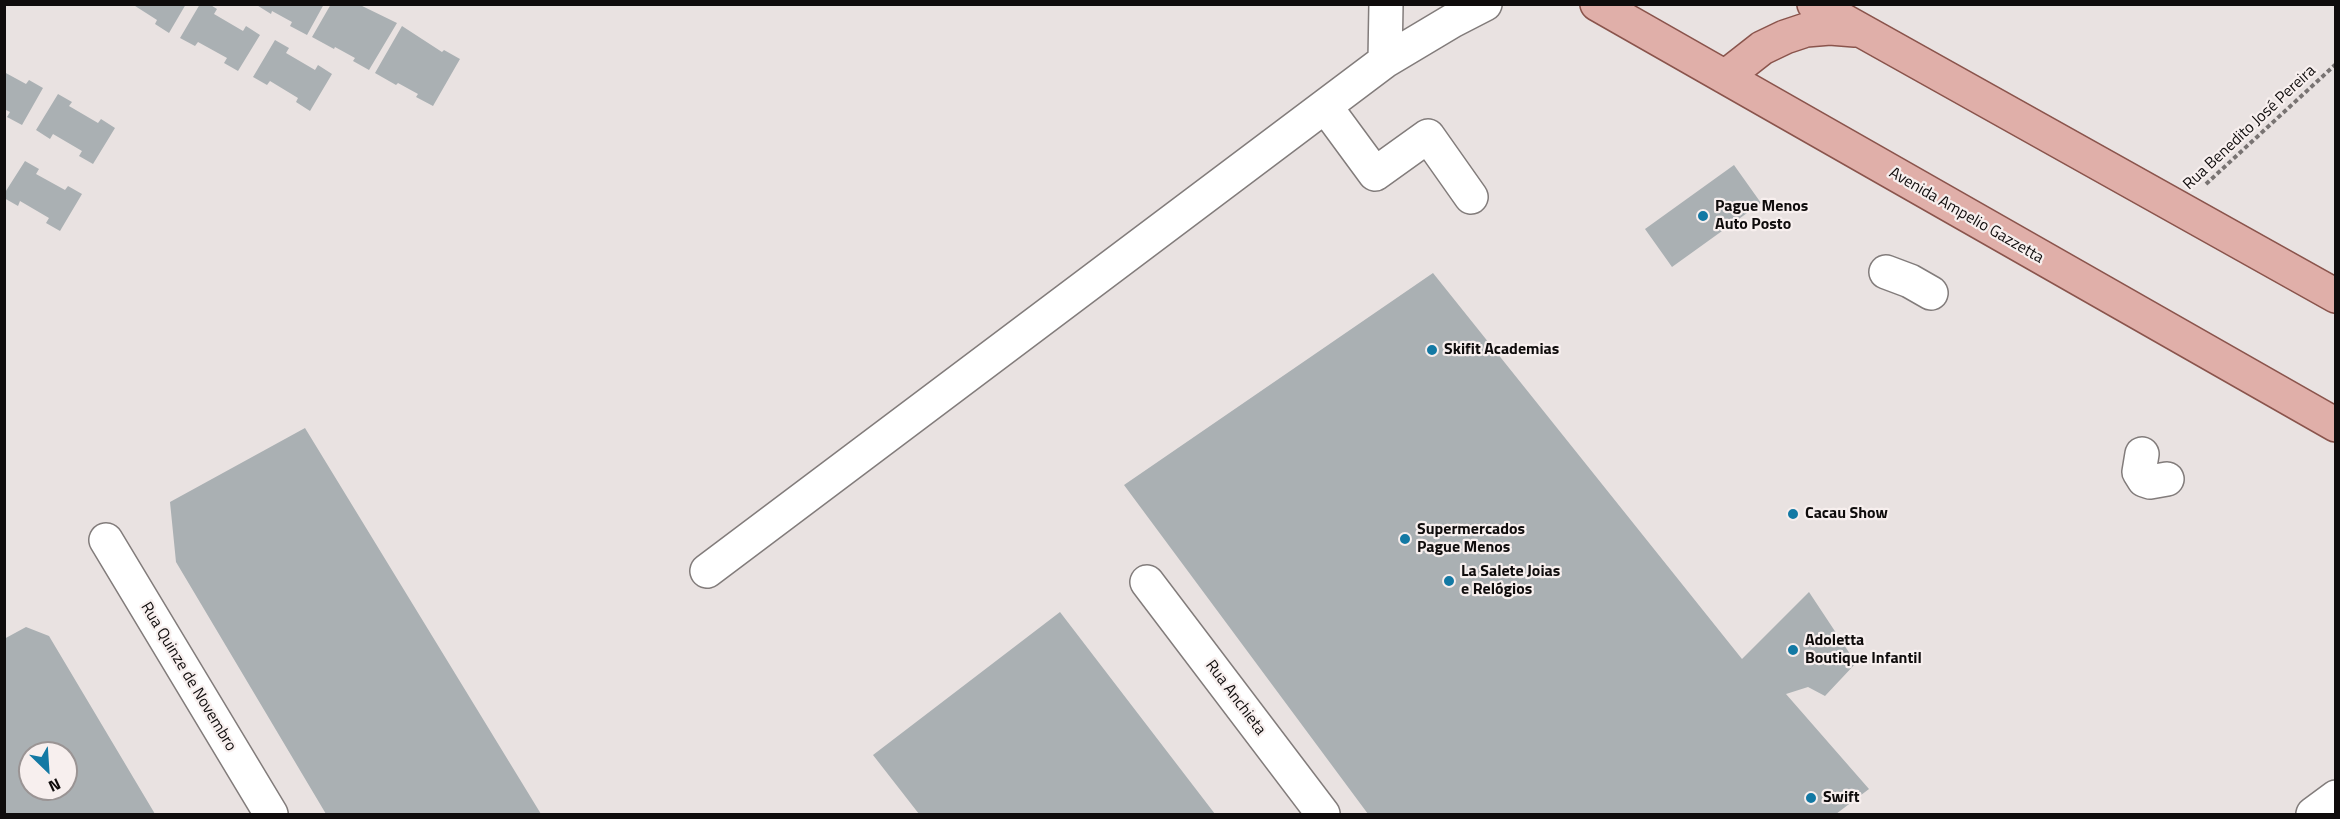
<!DOCTYPE html>
<html>
<head>
<meta charset="utf-8">
<style>
  body { margin:0 }
  #map { position:relative; width:2340px; height:819px; overflow:hidden; background:#e9e2e1; font-family:"Titillium Web",sans-serif }
  canvas { display:block }
  .frame { position:absolute; inset:0; border:6px solid #0f0c0c; pointer-events:none }
  .north { position:absolute; left:18px; top:741px; width:60px; height:60px; box-sizing:border-box; background:#f7efee; border:2px solid #9a9494; border-radius:50%; rotate:155deg; font-size:16px; font-weight:700; line-height:24px; text-align:center; color:#0f0c0c }
  .north::after { content:''; display:block; margin:auto; width:21px; height:27px; background:#1379a4; clip-path:polygon(50% 0,100% 100%,50% 72%,0 100%) }
</style>
</head>
<body>
<div id="map">
<canvas width="2340" height="819"></canvas>
<div class="frame"></div>
<div class="north">N</div>
</div>
<script>
const ctx = document.querySelector('canvas').getContext('2d');
ctx.lineJoin = 'round';
function fill(path, color) {
  ctx.fillStyle = color;
  ctx.fill(path, 'evenodd');
}
function shape(rows) {
  const path = new Path2D();
  for (const r of rows) {
    path.moveTo(r[0], r[1]);
    for (let i = 2; i < r.length; i += 2) path.lineTo(r[i], r[i + 1]);
  }
  return path;
}
function trace(path, color, width, dash) {
  ctx.strokeStyle = color;
  ctx.lineWidth = width;
  ctx.lineCap = dash ? 'butt' : 'round';
  ctx.setLineDash(dash || []);
  ctx.stroke(path);
}
function write(font, color, halo, rows, align = 'center') {
  ctx.font = font + ' "Titillium Web",sans-serif';
  ctx.lineWidth = 4.5;
  ctx.setLineDash([]);
  ctx.textBaseline = 'middle';
  ctx.strokeStyle = halo;
  ctx.fillStyle = color;
  for (const [text, x, y, turn = 0] of rows) {
    ctx.save();
    ctx.translate(x, y);
    ctx.rotate((+turn || 0) * Math.PI / 180);
    ctx.textAlign = isNaN(turn) ? turn : align;
    if (halo) ctx.strokeText(text, 0, 0);
    ctx.fillText(text, 0, 0);
    ctx.restore();
  }
}
const building = shape([
  [132,4,186,4,169,33,155,24,157,20],
  [200,4,209,4,217,9,214,14,243,31,246,26,260,35,238,71,224,63,227,58,198,42,195,46,180,38],
  [255,4,324,4,307,35,290,26,292,22,272,11,271,14],
  [331,4,358,4,397,23,369,70,353,61,355,58,335,47,334,49,312,37],
  [402,26,442,52,444,50,460,59,433,106,416,97,418,94,398,83,396,85,375,73],
  [275,40,289,48,286,53,315,70,318,65,332,74,310,111,296,102,298,98,270,81,267,85,253,77],
  [4,72,26,84,29,80,43,88,22,125,7,117,10,112,4,109],
  [58,94,72,102,69,106,98,123,101,119,115,128,93,164,79,156,82,151,53,134,50,139,36,130],
  [25,161,39,169,36,174,65,190,68,186,82,194,60,231,46,223,49,218,20,201,18,206,4,198,4,194],
  [1734,165,1761,203,1672,267,1645,229],
  [1433,273,1742,659,1809,592,1856,663,1825,696,1808,687,1786,694,1869,789,1836,814,1368,814,1124,485],
  [305,428,541,814,326,814,176,562,170,502],
  [1060,612,1215,814,919,814,873,755],
  [26,627,49,636,155,814,4,814,4,639],
  [30,753,66,753,66,789,30,789]
]);
const path = shape([
  [2206,184,2336,64]
]);
const minor = shape([
  [1385,61,1386,4],
  [1325,106,1375,174,1428,136,1471,197],
  [1886,272,1910,281,1931,293],
  [2142,454,2139,472,2144,480,2150,482,2167,479],
  [106,540,271,814],
  [707,571,1385,61,1452,21,1485,4],
  [1147,582,1323,814],
  [2313,814,2336,797]
]);
const major = shape([
  [1597,4,2336,425],
  [1814,4,2336,296],
  [1725,77,1762,48,1785,37,1806,30,1830,28,1855,30]
]);
const markers = [
  [1703,216,6,"#1379a4"],
  [1432,350,6,"#1379a4"],
  [1793,514,6,"#1379a4"],
  [1405,539,6,"#1379a4"],
  [1449,581,6,"#1379a4"],
  [1793,650,6,"#1379a4"],
  [1811,798,6,"#1379a4"]
];
const streetNames = [
  ["Rua Benedito José Pereira",2250,128,-43],
  ["Avenida Ampelio Gazzetta",1966,216,30],
  ["Rua Quinze de Novembro",188,677,59],
  ["Rua Anchieta",1235,698,53]
];
const poiNames = [
  ["Pague Menos",1715,207],
  ["Auto Posto",1715,225],
  ["Skifit Academias",1444,350],
  ["Cacau Show",1805,514],
  ["Supermercados",1417,530],
  ["Pague Menos",1417,548],
  ["La Salete Joias",1461,572],
  ["e Relógios",1461,590],
  ["Adoletta",1805,641],
  ["Boutique Infantil",1805,659],
  ["Swift",1823,798]
];
fill(building, '#aab0b3');
trace(minor, '#827c7b', 36);
trace(major, '#8a544c', 36);
trace(path, '#787372', 4, [4.5, 3]);
trace(minor, '#fff', 33);
trace(major, '#e0afa9', 33);
for (const [x, y, r, color] of markers) {
  const dot = new Path2D();
  dot.arc(x, y, r, 0, 2 * Math.PI);
  ctx.fillStyle = color;
  ctx.fill(dot);
  trace(dot, '#f7efee', 2);
}
write('16px', '#0f0c0c', '#f7efee', streetNames);
write('bold 16px', '#0f0c0c', '#f7efee', poiNames, 'left');
</script>
</body>
</html>
